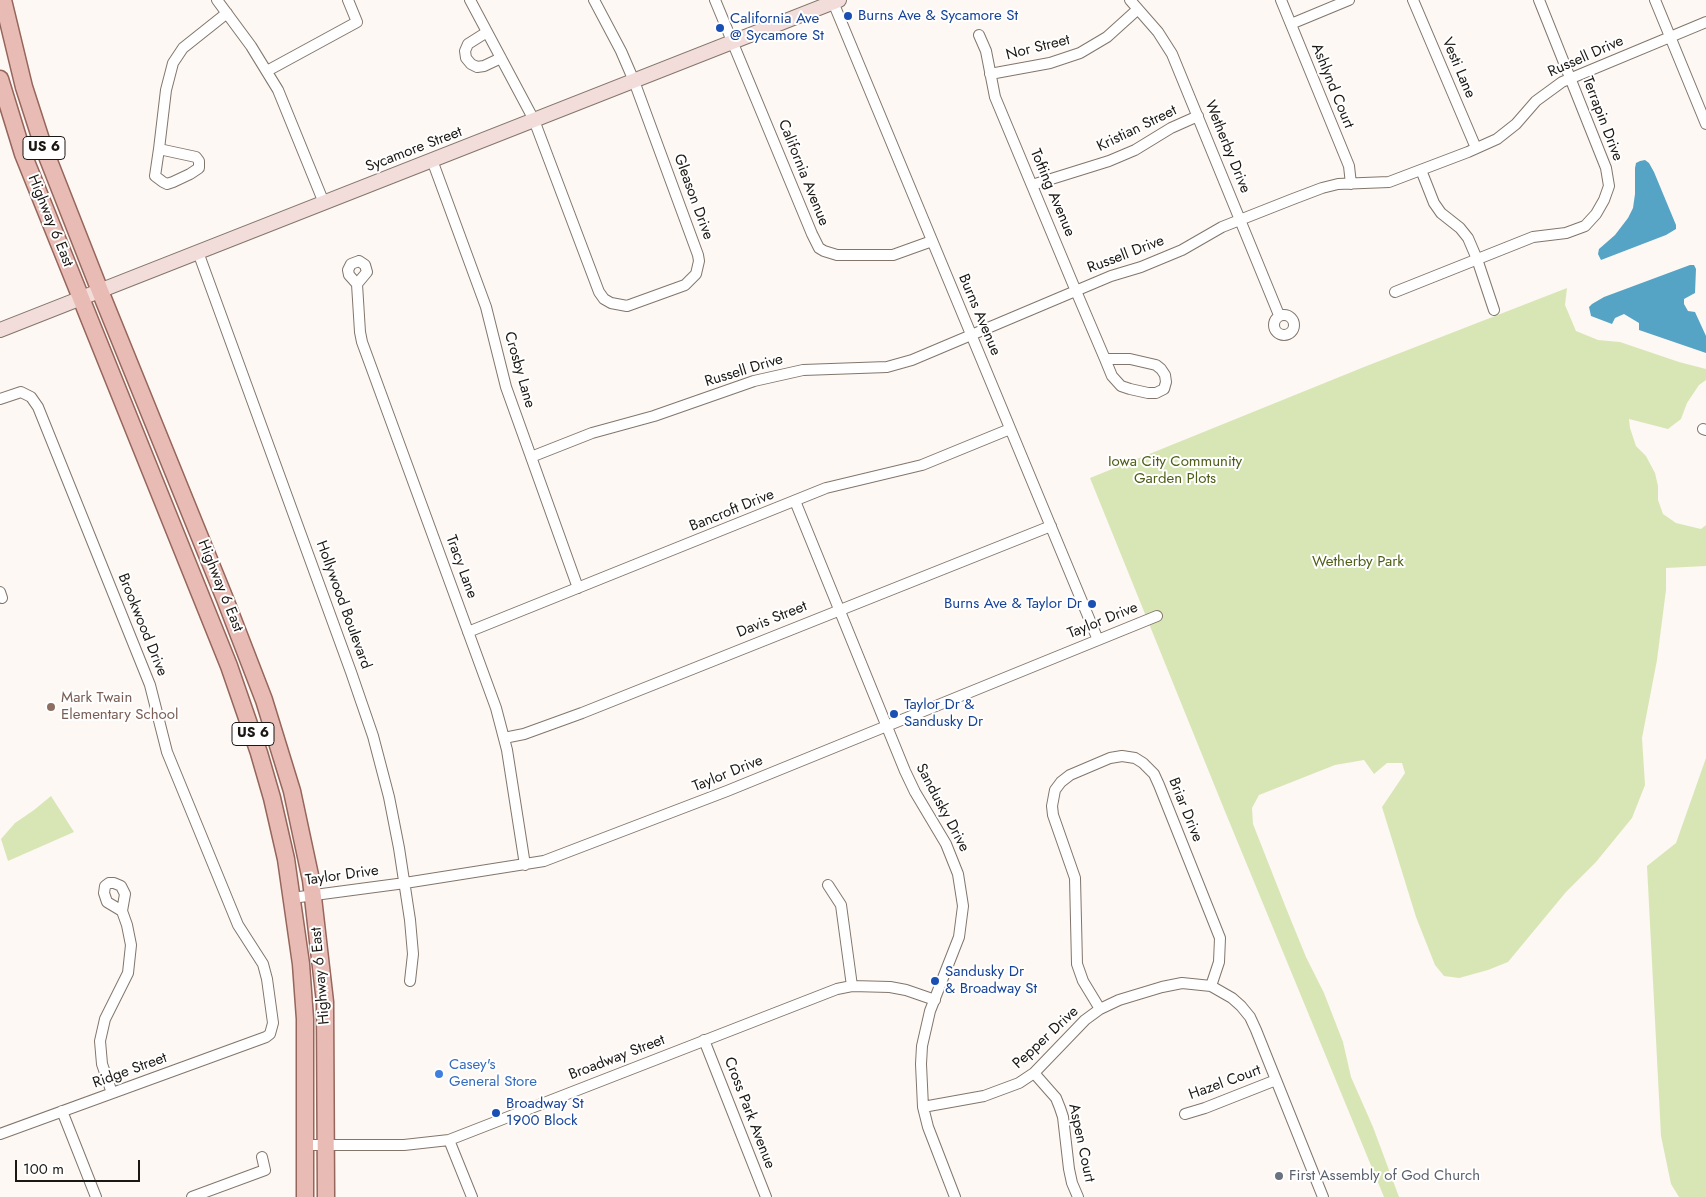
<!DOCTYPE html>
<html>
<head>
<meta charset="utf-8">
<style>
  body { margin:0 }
  #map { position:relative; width:1706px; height:1197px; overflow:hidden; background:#fdf8f3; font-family:Jost,sans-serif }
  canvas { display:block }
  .scale { position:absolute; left:15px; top:1160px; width:125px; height:22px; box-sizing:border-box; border:2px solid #1b1713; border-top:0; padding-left:6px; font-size:15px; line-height:18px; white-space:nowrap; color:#1b1713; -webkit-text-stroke:4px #fff; paint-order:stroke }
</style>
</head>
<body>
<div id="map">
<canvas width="1706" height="1197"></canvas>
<div class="scale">100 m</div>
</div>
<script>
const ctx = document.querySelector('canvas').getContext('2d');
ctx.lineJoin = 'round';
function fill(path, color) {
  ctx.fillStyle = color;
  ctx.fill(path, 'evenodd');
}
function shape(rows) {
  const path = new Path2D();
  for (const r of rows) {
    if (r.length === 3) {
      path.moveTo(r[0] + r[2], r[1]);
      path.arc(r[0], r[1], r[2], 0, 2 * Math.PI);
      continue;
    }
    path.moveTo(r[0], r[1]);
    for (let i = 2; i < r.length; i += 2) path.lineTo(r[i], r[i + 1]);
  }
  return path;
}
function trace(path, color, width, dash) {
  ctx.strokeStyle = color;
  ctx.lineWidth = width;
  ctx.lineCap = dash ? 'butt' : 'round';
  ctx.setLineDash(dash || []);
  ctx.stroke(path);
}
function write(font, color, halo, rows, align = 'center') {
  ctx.font = font + ' Jost,sans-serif';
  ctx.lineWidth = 4;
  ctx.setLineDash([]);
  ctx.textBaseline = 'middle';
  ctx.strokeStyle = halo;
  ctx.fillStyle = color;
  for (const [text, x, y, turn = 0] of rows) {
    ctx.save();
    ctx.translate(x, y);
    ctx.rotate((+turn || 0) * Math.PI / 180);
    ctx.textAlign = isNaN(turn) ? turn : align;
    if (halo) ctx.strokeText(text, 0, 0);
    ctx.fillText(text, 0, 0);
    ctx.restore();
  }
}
const green = shape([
  [1567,288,1565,305,1576,331,1598,340,1620,342,1679,362,1706,369,1706,380,1699,385,1687,403,1681,419,1668,429,1629,419,1630,428,1636,446,1646,456,1655,473,1658,486,1658,500,1663,514,1676,523,1701,529,1706,525,1706,566,1666,568,1666,590,1657,660,1642,738,1645,785,1632,818,1596,862,1566,892,1508,962,1488,970,1459,978,1444,976,1435,965,1416,917,1382,807,1405,773,1402,763,1387,763,1374,774,1364,760,1335,765,1259,795,1252,808,1253,824,1286,908,1306,957,1324,993,1343,1042,1351,1077,1373,1127,1399,1197,1384,1197,1224,809,1090,478,1364,367],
  [1706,758,1706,1197,1679,1197,1671,1184,1661,1136,1647,866,1676,843],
  [51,796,74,832,8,861,1,839,15,823,34,810]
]);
const water = shape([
  [1645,160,1649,163,1654,172,1676,225,1676,229,1666,235,1601,260,1598,254,1599,249,1615,235,1628,218,1633,208,1635,194,1635,168,1636,163,1640,161],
  [1690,265,1694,265,1696,269,1695,293,1684,299,1684,304,1688,311,1695,312,1706,336,1706,353,1639,330,1639,323,1624,314,1615,318,1612,324,1591,316,1589,307,1592,304,1604,297]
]);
const street = shape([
  [217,0,251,46,278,90,324,203],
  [470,0,534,120,599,292,604,299,611,303,627,306,685,285,696,274,699,261,698,255,634,81,621,51,594,0],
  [715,0,812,234,819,248,824,251,837,255,893,255,932,241],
  [1130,0,1158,32,1172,54,1279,315],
  [1281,0,1349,166,1351,184],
  [1413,0,1476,148],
  [1655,0,1706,124],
  [833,2,1098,640],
  [1291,24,1349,0],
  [487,32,468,44,465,51,466,58,471,64,477,67,484,66,501,58],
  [979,35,986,51,995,97,1073,284,1105,359,1112,376,1121,386,1130,389,1148,393,1156,393,1164,389,1166,382,1165,375,1161,369,1156,365,1130,359,1105,359],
  [267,71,357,22,348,0],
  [990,74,1050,63,1080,53,1107,37,1138,9],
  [159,149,166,90,173,63,183,48,227,13],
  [159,149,196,157,199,161,199,168,190,174,173,182,167,184,163,182,155,176,159,149],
  [432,160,486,307,506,387,578,588],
  [1421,170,1434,203,1441,213,1460,228,1468,238,1477,259,1494,310],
  [1032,185,1109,161,1135,150,1171,128,1198,116],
  [198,252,351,672,373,736,389,797,399,848,410,920,413,954,410,981],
  [359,261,365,265,367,272,357,284,349,275,348,270,351,264,359,261],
  [357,284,360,332,362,342,496,708,507,750,525,865],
  [1395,292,1533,237,1566,233,1585,226,1596,214,1604,200,1609,186,1606,168,1539,0],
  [1284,325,10],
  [0,399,21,392,31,397,38,407,150,685,167,752,238,925,263,964,267,979,273,1023,270,1034,266,1037,0,1134],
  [1703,429,1706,430],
  [531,457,592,433,654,416,754,381,803,370,887,367,912,360,1111,276,1141,267,1182,250,1222,227,1293,199,1322,188,1338,184,1389,182,1468,152,1497,139,1516,124,1536,101,1562,82,1706,22],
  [795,501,905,771,915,792,946,844,958,874,963,906,959,937,930,1011,922,1046,921,1064,923,1107,928,1127,955,1197],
  [0,592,2,598],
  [468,632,826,488,922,465,1010,429],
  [504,738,524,734,582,713,1051,526],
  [828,885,841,905,852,986],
  [292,898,405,883,544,861,727,791,1157,616],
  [1100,1009,1083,981,1077,964,1075,878,1053,815,1052,806,1055,790,1061,782,1070,775,1110,758,1122,756,1135,758,1143,763,1154,774,1159,785,1220,938,1219,962,1211,986],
  [704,1040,766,1197],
  [1034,1073,1056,1098,1060,1108,1063,1117,1069,1169,1072,1183,1078,1197],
  [112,1093,102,1064,100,1041,105,1019,128,973,131,945,127,925,122,911,125,894,121,886,114,883,109,883,105,886,104,893,107,902,122,911],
  [923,1107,984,1096,1019,1083,1034,1073,1085,1020,1100,1009,1119,1000,1162,987,1182,983,1211,986,1232,998,1241,1006,1250,1017,1256,1030,1323,1197],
  [62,1111,96,1197],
  [1185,1114,1205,1108,1276,1080],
  [449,1140,472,1197],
  [305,1145,404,1145,449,1140,837,989,852,986,890,987,906,990,935,1000],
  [192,1197,265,1170,262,1157]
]);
const secondary = shape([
  [0,330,839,0]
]);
const primary = shape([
  [3,0,24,87,43,146,100,291,225,599,264,700,292,791,311,880,325,1002,326,1197],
  [0,79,23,154,229,666,259,753,272,798,286,859,301,964,305,1019,305,1197]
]);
const markers = [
  [848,16,5,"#1a4fb4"],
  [720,28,5,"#1a4fb4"],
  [1092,604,5,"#1a4fb4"],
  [51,707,5,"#8d6e63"],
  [894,714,5,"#1a4fb4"],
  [935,981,5,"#1a4fb4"],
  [439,1074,5,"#3f7fe0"],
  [496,1113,5,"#1a4fb4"],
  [1279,1176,5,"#6b7280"]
];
const shields = [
  [44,148,42],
  [253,734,42]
];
const shieldNames = [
  ["US 6",44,148],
  ["US 6",253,734]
];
const transitNames = [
  ["Burns Ave & Sycamore St",858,16],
  ["California Ave",730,19],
  ["@ Sycamore St",730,36],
  ["Burns Ave & Taylor Dr",1082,604,"right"],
  ["Taylor Dr &",904,705],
  ["Sandusky Dr",904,722],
  ["Sandusky Dr",945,972],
  ["& Broadway St",945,989],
  ["Broadway St",506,1104],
  ["1900 Block",506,1121]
];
const streetNames = [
  ["Nor Street",1038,48,-14],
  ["Russell Drive",1586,57,-24],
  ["Vesti Lane",1458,68,67],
  ["Ashlynd Court",1332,86,68],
  ["Terrapin Drive",1602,119,69],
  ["Kristian Street",1137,129,-26],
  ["Wetherby Drive",1227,147,68],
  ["Sycamore Street",414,150,-21],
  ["California Avenue",803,173,68],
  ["Tofting Avenue",1052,193,67],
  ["Gleason Drive",693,197,70],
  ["Highway 6 East",50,221,68],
  ["Russell Drive",1126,255,-21],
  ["Burns Avenue",979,315,67],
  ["Crosby Lane",519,370,74],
  ["Russell Drive",744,371,-17],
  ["Bancroft Drive",732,511,-22],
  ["Tracy Lane",461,567,70],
  ["Highway 6 East",220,586,68],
  ["Hollywood Boulevard",343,605,70],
  ["Davis Street",772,620,-22],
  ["Taylor Drive",1103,621,-22],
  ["Brookwood Drive",142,625,68],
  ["Taylor Drive",728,774,-22],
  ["Sandusky Drive",942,808,62],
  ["Briar Drive",1185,810,68],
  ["Taylor Drive",342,876,-8],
  ["Highway 6 East",321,976,-95],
  ["Pepper Drive",1046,1038,-43],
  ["Broadway Street",617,1058,-21],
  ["Ridge Street",130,1071,-20],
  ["Hazel Court",1225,1083,-20],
  ["Cross Park Avenue",749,1113,69],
  ["Aspen Court",1081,1143,78]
];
const parkNames = [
  ["Iowa City Community",1175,462],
  ["Garden Plots",1175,479],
  ["Wetherby Park",1358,562]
];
const educationNames = [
  ["Mark Twain",61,698],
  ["Elementary School",61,715]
];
const shopNames = [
  ["Casey's",449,1065],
  ["General Store",449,1082]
];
const worshipNames = [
  ["First Assembly of God Church",1289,1176]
];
fill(green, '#d8e6b6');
fill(water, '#55a4c5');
trace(street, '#82766c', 12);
trace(secondary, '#82766c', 16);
trace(primary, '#96655b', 19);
trace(street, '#fff', 10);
trace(secondary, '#f3ddda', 14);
trace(primary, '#e8bcb4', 16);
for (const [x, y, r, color] of markers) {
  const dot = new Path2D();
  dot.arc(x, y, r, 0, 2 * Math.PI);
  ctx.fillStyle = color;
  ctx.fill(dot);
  trace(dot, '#fff', 2);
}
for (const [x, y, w] of shields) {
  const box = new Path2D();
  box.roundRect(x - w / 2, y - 11.5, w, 23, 4);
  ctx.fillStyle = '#fff';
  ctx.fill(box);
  trace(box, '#1b1713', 1);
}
write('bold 14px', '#1b1713', null, shieldNames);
write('15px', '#164399', '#fff', transitNames, 'left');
write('15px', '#1b1713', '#fff', streetNames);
write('15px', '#4f5f17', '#fff', parkNames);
write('15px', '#785e54', '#fff', educationNames, 'left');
write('15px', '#366cbe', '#fff', shopNames, 'left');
write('15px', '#5b616d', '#fff', worshipNames, 'left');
</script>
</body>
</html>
